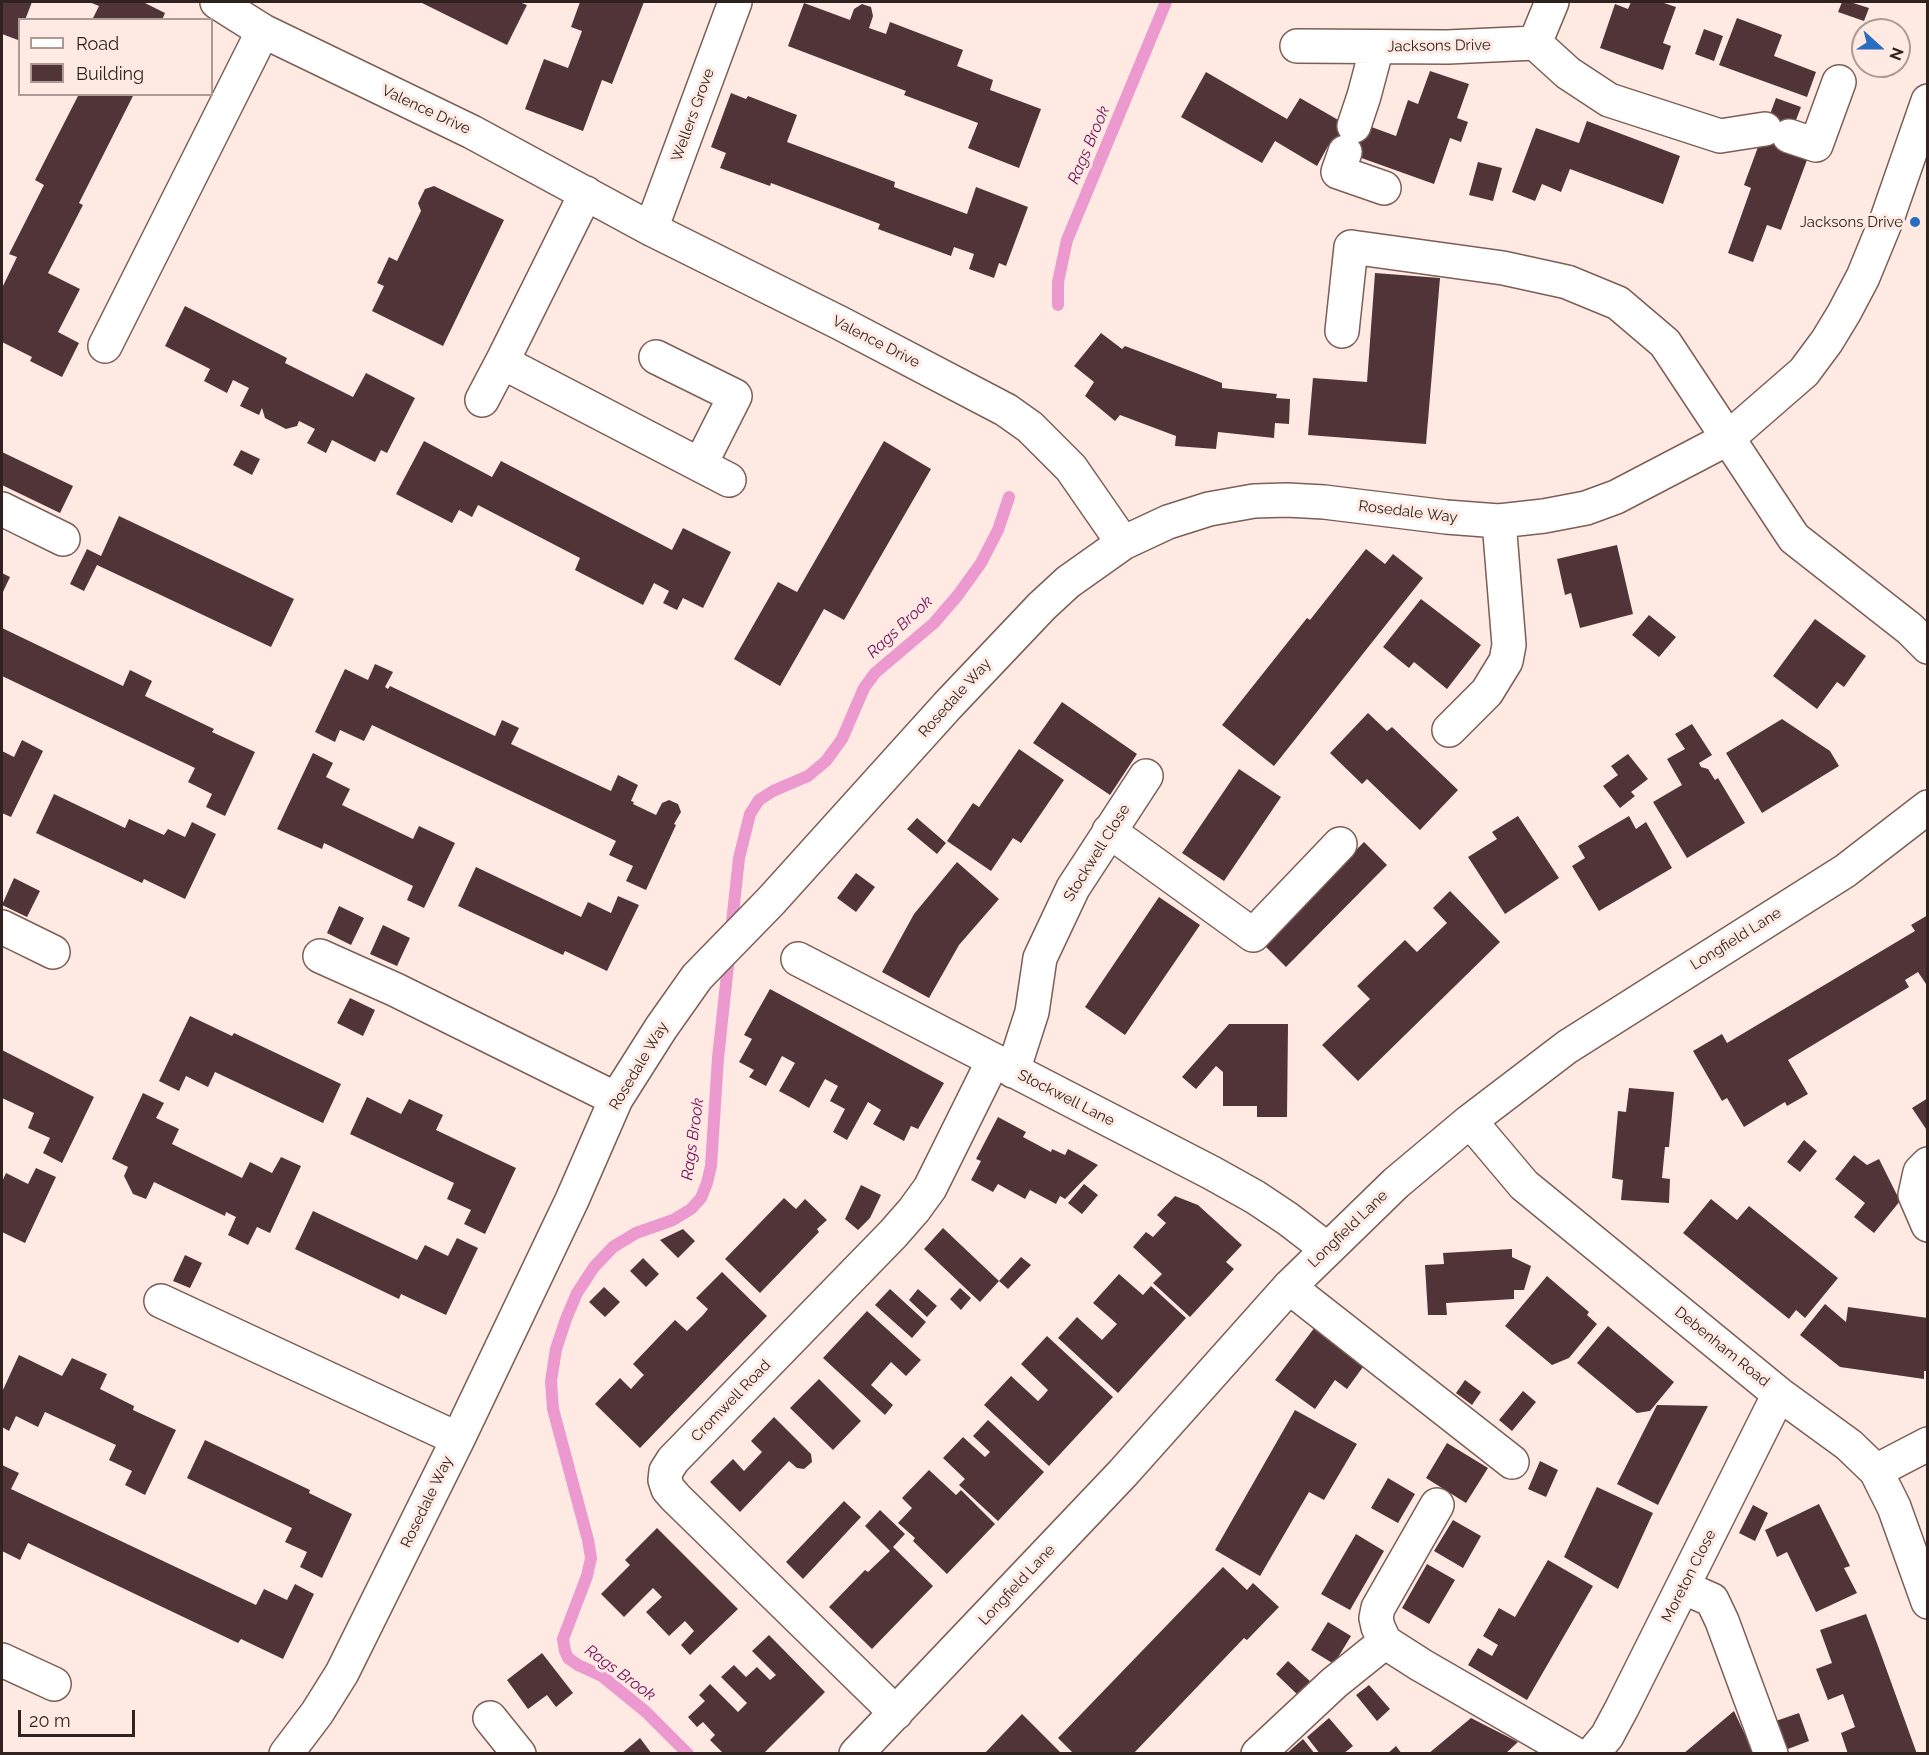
<!DOCTYPE html>
<html>
<head>
<meta charset="utf-8">
<style>
  body { margin:0 }
  #map { position:relative; width:1929px; height:1755px; overflow:hidden; background:#ffeae3; font-family:Raleway,sans-serif }
  canvas { display:block }
  .frame { position:absolute; inset:0; border:3px solid #30231f; pointer-events:none }
  .legend { position:absolute; left:18px; top:18px; width:195px; height:78px; box-sizing:border-box; background:#ffeae3; border:2px solid #ac9a95; margin:0; padding:8px 10px; list-style:none; font-size:18px; color:#30231f }
  .legend li { display:flex; align-items:center; gap:12px; height:30px }
  .legend b { width:30px; border:2px solid #ac9a95 }
  .north { position:absolute; left:1851px; top:18px; width:60px; height:60px; box-sizing:border-box; background:#ffeae3; border:2px solid #ac9a95; border-radius:50%; rotate:111deg; font-size:16px; font-weight:700; line-height:24px; text-align:center; color:#30231f }
  .north::after { content:''; display:block; margin:auto; width:21px; height:27px; background:#296dbe; clip-path:polygon(50% 0,100% 100%,50% 72%,0 100%) }
  .scale { position:absolute; left:18px; top:1710px; width:117px; height:27px; box-sizing:border-box; border:3px solid #30231f; border-top:0; padding-left:8px; font-size:18px; line-height:21px; white-space:nowrap; color:#30231f; -webkit-text-stroke:4px #ffeae3; paint-order:stroke }
</style>
</head>
<body>
<div id="map">
<canvas width="1929" height="1755"></canvas>
<div class="frame"></div>
<ul class="legend">
<li><b style="height:8px;background:#fff"></b>Road</li>
<li><b style="height:16px;background:#503438"></b>Building</li>
</ul>
<div class="north">N</div>
<div class="scale">20 m</div>
</div>
<script>
const ctx = document.querySelector('canvas').getContext('2d');
ctx.lineJoin = 'round';
function shape(rows) {
  const path = new Path2D();
  for (const r of rows) {
    path.moveTo(r[0], r[1]);
    for (let i = 2; i < r.length; i += 2) path.lineTo(r[i], r[i + 1]);
  }
  return path;
}
function trace(path, color, width, dash) {
  ctx.strokeStyle = color;
  ctx.lineWidth = width;
  ctx.lineCap = dash ? 'butt' : 'round';
  ctx.setLineDash(dash || []);
  ctx.stroke(path);
}
function fill(path, color) {
  ctx.fillStyle = color;
  ctx.fill(path, 'evenodd');
}
function write(font, color, halo, rows, align = 'center') {
  ctx.font = font + ' Raleway,sans-serif';
  ctx.lineWidth = 6;
  ctx.setLineDash([]);
  ctx.textBaseline = 'middle';
  ctx.strokeStyle = halo;
  ctx.fillStyle = color;
  for (const [text, x, y, turn = 0] of rows) {
    ctx.save();
    ctx.translate(x, y);
    ctx.rotate((+turn || 0) * Math.PI / 180);
    ctx.textAlign = isNaN(turn) ? turn : align;
    if (halo) ctx.strokeText(text, 0, 0);
    ctx.fillText(text, 0, 0);
    ctx.restore();
  }
}
const stream = shape([
  [1058,305,1058,282,1067,240,1166,2],
  [731,932,739,858,750,814,759,800,773,791,808,776,826,761,842,739,864,688,875,673,934,623,958,595,981,563,998,530,1009,497],
  [688,1754,646,1712,602,1676,578,1665,568,1658,565,1651,563,1639,587,1576,591,1558,588,1540,553,1409,551,1381,556,1349,566,1319,577,1293,594,1267,613,1247,636,1233,673,1220,691,1209,701,1198,707,1183,711,1166,718,1058,729,956]
]);
const building = shape([
  [2,2,32,2,25,20,20,20,20,35,18,40,2,34],
  [89,2,143,2,165,13,162,20,92,20,99,6],
  [420,2,519,2,527,5,507,45],
  [580,2,644,2,612,84,602,80,583,131,525,109,544,59,568,68,582,31,571,27],
  [1631,2,1661,2,1676,7,1663,43,1671,46,1663,70,1600,48,1615,4,1628,9],
  [1842,2,1850,2,1869,8,1864,21,1838,12],
  [804,3,850,20,854,9,862,4,871,7,873,16,869,28,886,34,890,22,963,50,957,66,993,80,990,90,1041,109,1019,168,968,148,978,123,904,95,906,91,788,46],
  [1737,18,1782,35,1774,56,1816,72,1807,97,1719,65],
  [1704,29,1723,36,1714,61,1695,54],
  [1430,71,1469,84,1457,118,1468,122,1461,142,1450,138,1434,184,1328,146,1317,166,1275,141,1262,163,1181,117,1206,72,1287,119,1300,98,1340,121,1366,125,1396,136,1408,100,1418,104],
  [731,93,746,99,748,96,797,115,787,142,895,182,894,187,967,214,976,187,1028,207,1006,266,999,263,994,278,969,269,974,254,954,247,951,256,878,229,880,224,771,183,770,186,720,168,726,153,711,147],
  [79,94,134,94,79,203,83,205,48,273,80,289,58,332,79,343,62,377,30,361,32,357,2,342,2,288,17,257,9,254,44,185,35,180],
  [1776,98,1801,107,1784,151,1807,160,1781,230,1767,225,1753,262,1728,253,1751,188,1744,185],
  [1587,121,1680,156,1663,204,1570,169,1561,192,1542,184,1535,201,1512,192,1536,128,1579,143],
  [1478,162,1502,168,1493,201,1469,195],
  [434,186,504,220,443,346,372,311,384,286,377,283,389,257,397,261,421,211,418,203,425,189],
  [1375,273,1440,278,1426,444,1308,435,1313,378,1367,382],
  [185,306,287,358,285,363,353,397,366,373,415,398,387,453,381,450,375,462,332,440,326,453,307,443,315,429,299,421,297,426,286,429,265,418,262,408,259,415,240,406,249,388,233,380,227,393,204,381,210,369,165,346],
  [1101,333,1122,349,1125,346,1222,383,1222,388,1277,394,1276,398,1290,399,1289,424,1275,423,1274,438,1218,432,1216,449,1175,446,1176,436,1120,415,1115,421,1085,396,1094,382,1074,366],
  [424,441,492,477,501,461,672,550,683,528,731,552,703,608,683,598,677,610,663,603,669,591,654,583,643,605,575,570,580,558,478,505,472,517,459,510,452,523,396,494],
  [884,441,931,469,844,620,824,609,780,686,734,659,778,582,797,592],
  [241,450,260,459,252,475,233,465],
  [2,452,73,486,60,513,2,485],
  [119,516,294,599,271,647,97,565,84,591,70,584,87,549,101,556],
  [1617,545,1633,614,1580,628,1571,593,1565,595,1557,559],
  [1366,549,1385,564,1393,554,1423,578,1274,766,1222,725,1307,618,1310,620],
  [2,573,10,577,2,594],
  [1421,599,1481,645,1447,689,1414,662,1409,668,1383,647],
  [1649,615,1676,637,1659,657,1632,635],
  [1815,619,1866,656,1844,687,1837,682,1817,709,1773,676],
  [2,628,123,686,130,670,152,681,145,696,214,729,212,732,255,752,225,816,206,807,212,794,188,782,195,768,2,676],
  [375,664,393,672,385,687,388,689,390,686,495,736,502,720,519,728,511,744,611,791,618,775,638,785,631,801,634,802,633,804,656,815,662,803,669,800,678,804,681,812,674,824,676,825,646,890,626,881,633,866,609,855,616,841,372,725,364,741,340,730,335,742,315,732,345,669,368,680],
  [1062,702,1137,754,1110,795,1033,743],
  [1368,713,1387,731,1392,727,1458,790,1420,830,1367,779,1362,784,1330,753],
  [1782,719,1830,751,1839,766,1762,813,1726,753],
  [1692,724,1712,755,1699,763,1701,767,1708,769,1715,780,1718,778,1745,823,1687,858,1653,802,1682,785,1667,759,1685,749,1675,734],
  [22,740,43,751,11,817,2,813,2,751,14,757],
  [1019,749,1064,780,1021,843,1013,838,991,871,947,841,973,803,979,807],
  [313,753,333,763,326,777,350,789,342,805,413,839,419,826,455,843,424,908,407,900,413,886,324,843,322,849,277,829],
  [1628,754,1648,779,1631,792,1635,796,1620,808,1603,786,1618,775,1611,766],
  [1239,769,1281,797,1224,881,1182,853],
  [54,794,125,828,129,819,164,835,168,829,185,837,192,822,216,834,185,899,144,879,142,883,36,833],
  [1518,816,1559,878,1505,914,1468,857,1497,839,1492,832],
  [1629,816,1636,829,1646,822,1672,868,1599,911,1572,866,1585,858,1578,846],
  [917,818,946,843,937,854,907,829],
  [1364,842,1387,865,1286,967,1263,944],
  [957,862,999,899,959,945,929,998,882,972,914,914],
  [476,867,581,917,588,902,611,913,618,896,639,905,607,971,565,951,563,955,458,906],
  [856,873,875,887,856,912,837,898],
  [14,878,40,891,27,917,2,905],
  [1450,891,1500,942,1358,1081,1322,1045,1370,999,1357,986,1405,940,1417,952,1447,923,1433,908],
  [1159,897,1200,925,1125,1035,1085,1007],
  [339,906,364,918,351,945,327,933],
  [1928,915,1928,987,1918,972,1905,980,1909,987,1788,1060,1808,1094,1787,1106,1785,1102,1744,1127,1727,1098,1722,1101,1693,1051,1722,1034,1727,1043,1915,931,1911,925],
  [383,925,410,938,397,966,370,954],
  [770,989,944,1083,918,1129,911,1126,904,1141,873,1124,881,1110,868,1102,847,1140,833,1132,845,1109,830,1101,838,1086,825,1079,809,1108,794,1099,779,1091,795,1063,782,1056,766,1086,749,1077,754,1070,739,1062,752,1039,744,1035],
  [350,998,375,1010,363,1036,337,1023],
  [190,1016,232,1036,234,1033,341,1084,323,1123,215,1072,208,1087,186,1076,179,1091,159,1081],
  [1229,1024,1288,1024,1287,1117,1257,1117,1257,1106,1223,1106,1223,1072,1216,1066,1196,1089,1182,1077],
  [2,1050,94,1097,62,1163,43,1153,50,1138,28,1128,34,1113,2,1098],
  [1629,1088,1674,1092,1669,1147,1665,1147,1662,1178,1670,1179,1669,1203,1621,1200,1623,1180,1612,1178,1618,1111,1626,1112],
  [143,1093,164,1103,156,1118,179,1129,172,1144,242,1178,250,1162,272,1173,281,1157,301,1166,270,1233,257,1227,248,1245,228,1235,236,1217,226,1212,225,1216,154,1182,146,1199,133,1194,124,1176,128,1167,112,1159],
  [367,1097,401,1114,409,1099,443,1115,436,1130,516,1168,485,1234,464,1224,471,1210,447,1199,454,1183,350,1134],
  [1928,1098,1928,1132,1912,1108],
  [998,1117,1026,1132,1023,1137,1051,1152,1052,1149,1065,1155,1068,1149,1098,1165,1065,1199,1060,1196,1056,1204,1030,1190,1025,1199,998,1184,993,1192,971,1180,981,1161,976,1159],
  [1804,1140,1817,1151,1800,1172,1787,1162],
  [1854,1155,1867,1165,1879,1159,1900,1201,1874,1233,1854,1217,1865,1203,1835,1179],
  [36,1168,56,1177,25,1243,2,1232,2,1182,6,1173,28,1184],
  [1084,1184,1098,1195,1082,1214,1068,1203],
  [861,1185,881,1195,870,1218,858,1230,845,1219],
  [1175,1196,1198,1205,1242,1245,1226,1262,1234,1269,1190,1317,1153,1283,1162,1274,1133,1247,1146,1232,1153,1237,1166,1223,1157,1215],
  [784,1198,796,1209,805,1199,827,1220,817,1229,819,1232,760,1293,725,1259],
  [1711,1199,1737,1220,1749,1206,1838,1278,1805,1318,1796,1310,1789,1319,1683,1233],
  [313,1211,417,1260,425,1245,448,1256,457,1238,478,1248,446,1315,401,1294,399,1299,295,1249],
  [943,1228,999,1281,980,1302,924,1249],
  [683,1229,695,1241,678,1258,660,1240],
  [1512,1249,1512,1257,1531,1266,1524,1290,1514,1290,1514,1299,1446,1303,1447,1315,1428,1315,1425,1265,1444,1264,1443,1253],
  [185,1255,202,1263,190,1288,173,1281],
  [1021,1257,1031,1265,1008,1289,999,1281],
  [643,1258,659,1274,646,1287,630,1271],
  [722,1272,767,1316,640,1448,595,1404,620,1378,631,1389,640,1379,644,1375,633,1364,675,1320,687,1331,703,1315,708,1309,696,1298],
  [1119,1274,1143,1295,1151,1286,1186,1318,1118,1393,1058,1338,1077,1317,1102,1340,1117,1324,1093,1303],
  [1547,1276,1589,1312,1587,1315,1597,1324,1569,1358,1552,1365,1505,1326],
  [604,1287,620,1302,605,1317,589,1302],
  [960,1288,971,1298,961,1310,950,1299],
  [890,1289,926,1322,912,1338,875,1305],
  [918,1289,937,1306,927,1317,909,1300],
  [1825,1304,1846,1322,1848,1307,1928,1318,1928,1371,1924,1371,1924,1379,1840,1367,1800,1335],
  [867,1311,921,1360,906,1376,891,1362,871,1385,893,1405,885,1415,823,1358],
  [1318,1323,1368,1360,1347,1389,1335,1380,1315,1409,1275,1380],
  [1608,1326,1674,1382,1650,1411,1637,1413,1577,1363],
  [1047,1336,1113,1397,1049,1466,984,1405,1011,1376,1038,1401,1043,1396,1048,1390,1021,1364],
  [19,1355,62,1376,72,1358,107,1374,100,1389,134,1406,133,1410,176,1430,145,1495,125,1485,132,1471,109,1460,116,1445,45,1412,38,1427,16,1416,9,1431,2,1427,2,1392],
  [819,1379,861,1421,833,1450,790,1408],
  [1465,1380,1481,1392,1472,1405,1456,1393],
  [1523,1391,1536,1402,1512,1431,1499,1420],
  [1657,1405,1708,1406,1658,1505,1617,1484],
  [1295,1410,1357,1444,1324,1500,1309,1492,1260,1576,1215,1550],
  [774,1417,811,1454,812,1462,804,1469,797,1468,789,1461,740,1512,710,1482,733,1459,744,1471,762,1452,751,1441],
  [988,1420,1044,1472,998,1521,959,1485,965,1479,943,1458,963,1437,985,1457,990,1452,973,1436],
  [205,1440,310,1490,309,1493,352,1514,322,1578,300,1567,307,1552,285,1542,292,1528,187,1478],
  [1447,1443,1488,1468,1466,1503,1426,1478],
  [1540,1461,1558,1470,1546,1497,1528,1489],
  [2,1465,19,1473,11,1489,256,1605,264,1589,287,1600,295,1584,314,1594,283,1659,241,1639,238,1643,28,1543,20,1560,2,1551],
  [929,1470,956,1495,961,1490,995,1524,947,1574,913,1541,915,1538,898,1523,912,1508,902,1498],
  [1388,1478,1415,1494,1398,1523,1371,1508],
  [1597,1487,1653,1513,1618,1589,1564,1557],
  [844,1501,861,1517,803,1579,786,1562],
  [1819,1504,1850,1566,1844,1568,1857,1593,1816,1612,1787,1552,1777,1557,1765,1530],
  [1753,1505,1768,1513,1755,1541,1739,1533],
  [880,1510,905,1534,893,1547,933,1586,872,1649,829,1607,865,1570,868,1572,890,1551,865,1526],
  [1453,1520,1481,1536,1463,1568,1434,1551],
  [657,1528,738,1609,690,1655,681,1645,694,1631,685,1621,669,1636,646,1612,662,1597,653,1588,624,1617,601,1594,630,1565,625,1560],
  [1356,1534,1384,1551,1350,1610,1321,1594],
  [1548,1560,1593,1586,1527,1700,1468,1665,1478,1648,1492,1656,1498,1645,1483,1636,1499,1608,1515,1617],
  [1427,1564,1455,1580,1429,1624,1402,1608],
  [1223,1567,1247,1590,1253,1583,1279,1607,1247,1640,1244,1638,1133,1754,1074,1754,1058,1738],
  [1866,1614,1878,1646,1917,1754,1848,1754,1841,1733,1855,1727,1843,1694,1828,1700,1816,1669,1832,1663,1820,1630],
  [1328,1622,1351,1636,1334,1664,1311,1650],
  [769,1635,825,1692,763,1754,724,1754,710,1740,715,1735,703,1722,697,1727,688,1717,705,1701,699,1695,710,1684,738,1712,747,1703,721,1677,734,1665,746,1677,757,1667,770,1680,776,1675,752,1651],
  [542,1653,573,1693,556,1707,547,1695,528,1709,507,1680],
  [1288,1661,1312,1683,1299,1696,1276,1674],
  [1369,1685,1390,1709,1377,1721,1356,1695],
  [1734,1711,1754,1754,1683,1754],
  [1799,1713,1809,1741,1780,1752,1770,1723],
  [1022,1714,1062,1754,984,1754],
  [1329,1718,1353,1746,1343,1754,1320,1754,1307,1737],
  [1471,1718,1518,1742,1505,1754,1428,1754],
  [640,1738,652,1754,621,1754],
  [1303,1739,1315,1754,1286,1754],
  [1396,1746,1402,1754,1387,1754]
]);
const minor = shape([
  [217,2,263,31,472,132,651,229,840,323,1006,410,1030,427,1071,468,1123,543],
  [1535,43,1568,73,1609,100,1720,136,1765,129],
  [1297,46,1448,47,1535,43,1552,2],
  [1354,126,1364,96,1377,47],
  [1789,136,1816,145,1839,82],
  [1345,152,1338,172,1384,188],
  [586,193,502,362,729,480],
  [651,229,735,2],
  [1342,331,1351,247,1503,268,1567,282,1618,303,1665,343,1794,538,1910,629,1928,647],
  [105,346,263,31],
  [656,357,735,396,700,465],
  [482,400,502,362],
  [2,509,63,539],
  [1449,730,1487,692,1506,661,1509,645,1499,521],
  [1109,831,1253,935,1340,844],
  [2,927,53,952],
  [320,956,396,990,616,1099],
  [798,959,1212,1173,1255,1197,1288,1219,1327,1249],
  [1013,1071,1032,1012,1040,958,1073,888,1146,776],
  [1470,1121,1524,1185,1779,1394,1849,1445,1876,1471,1894,1507,1928,1602],
  [1928,1164,1920,1172,1915,1195,1928,1225],
  [1289,1287,1512,1462],
  [161,1301,458,1439],
  [1876,1471,1928,1444],
  [1683,1587,1712,1600,1722,1621,1771,1754],
  [1385,1642,1421,1665,1575,1754],
  [2,1660,54,1684],
  [896,1713,676,1498,668,1489,665,1480,666,1471,673,1460,893,1234,914,1210,930,1188,993,1061],
  [490,1718,519,1754],
  [286,1754,317,1713,342,1673,458,1439,572,1200,616,1099,661,1028,697,977,771,901,948,705,1042,606,1068,582,1123,543,1168,522,1209,509,1254,501,1287,500,1324,502,1446,517,1499,521,1544,516,1586,508,1616,497,1727,439,1804,372,1827,341,1844,313,1863,277,1888,216,1928,101],
  [856,1754,1123,1473,1289,1287,1396,1183,1470,1121,1567,1047,1845,871,1928,807],
  [1258,1754,1334,1683,1385,1642,1378,1627,1376,1618,1378,1608,1437,1505],
  [1592,1754,1607,1736,1622,1708,1779,1394]
]);
const markers = [
  [1915,222,6,"#296dbe"]
];
const streetNames = [
  ["Jacksons Drive",1439,46,-1],
  ["Valence Drive",426,110,25],
  ["Wellers Grove",693,115,-70],
  ["Valence Drive",876,342,27],
  ["Rosedale Way",1408,512,7],
  ["Rosedale Way",955,698,-48],
  ["Stockwell Close",1097,853,-58],
  ["Longfield Lane",1736,939,-32],
  ["Rosedale Way",639,1066,-59],
  ["Stockwell Lane",1066,1098,27],
  ["Longfield Lane",1348,1229,-44],
  ["Debenham Road",1722,1347,39],
  ["Cromwell Road",731,1401,-46],
  ["Rosedale Way",427,1502,-64],
  ["Moreton Close",1689,1576,-63],
  ["Longfield Lane",1017,1585,-47]
];
const poiNames = [
  ["Jacksons Drive",1903,222]
];
const waterNames = [
  ["Rags Brook",1089,145,-67],
  ["Rags Brook",900,627,-43],
  ["Rags Brook",693,1139,-82],
  ["Rags Brook",620,1673,36]
];
trace(stream, '#eb99cf', 12);
fill(building, '#503438');
trace(minor, '#7c5e55', 36);
trace(minor, '#fff', 33);
for (const [x, y, r, color] of markers) {
  const dot = new Path2D();
  dot.arc(x, y, r, 0, 2 * Math.PI);
  ctx.fillStyle = color;
  ctx.fill(dot);
  trace(dot, '#ffeae3', 2);
}
write('15px', '#30231f', '#ffeae3', streetNames);
write('15px', '#30231f', '#ffeae3', poiNames, 'right');
write('italic 16px', '#6e0c57', '#ffeae3', waterNames);
</script>
</body>
</html>
